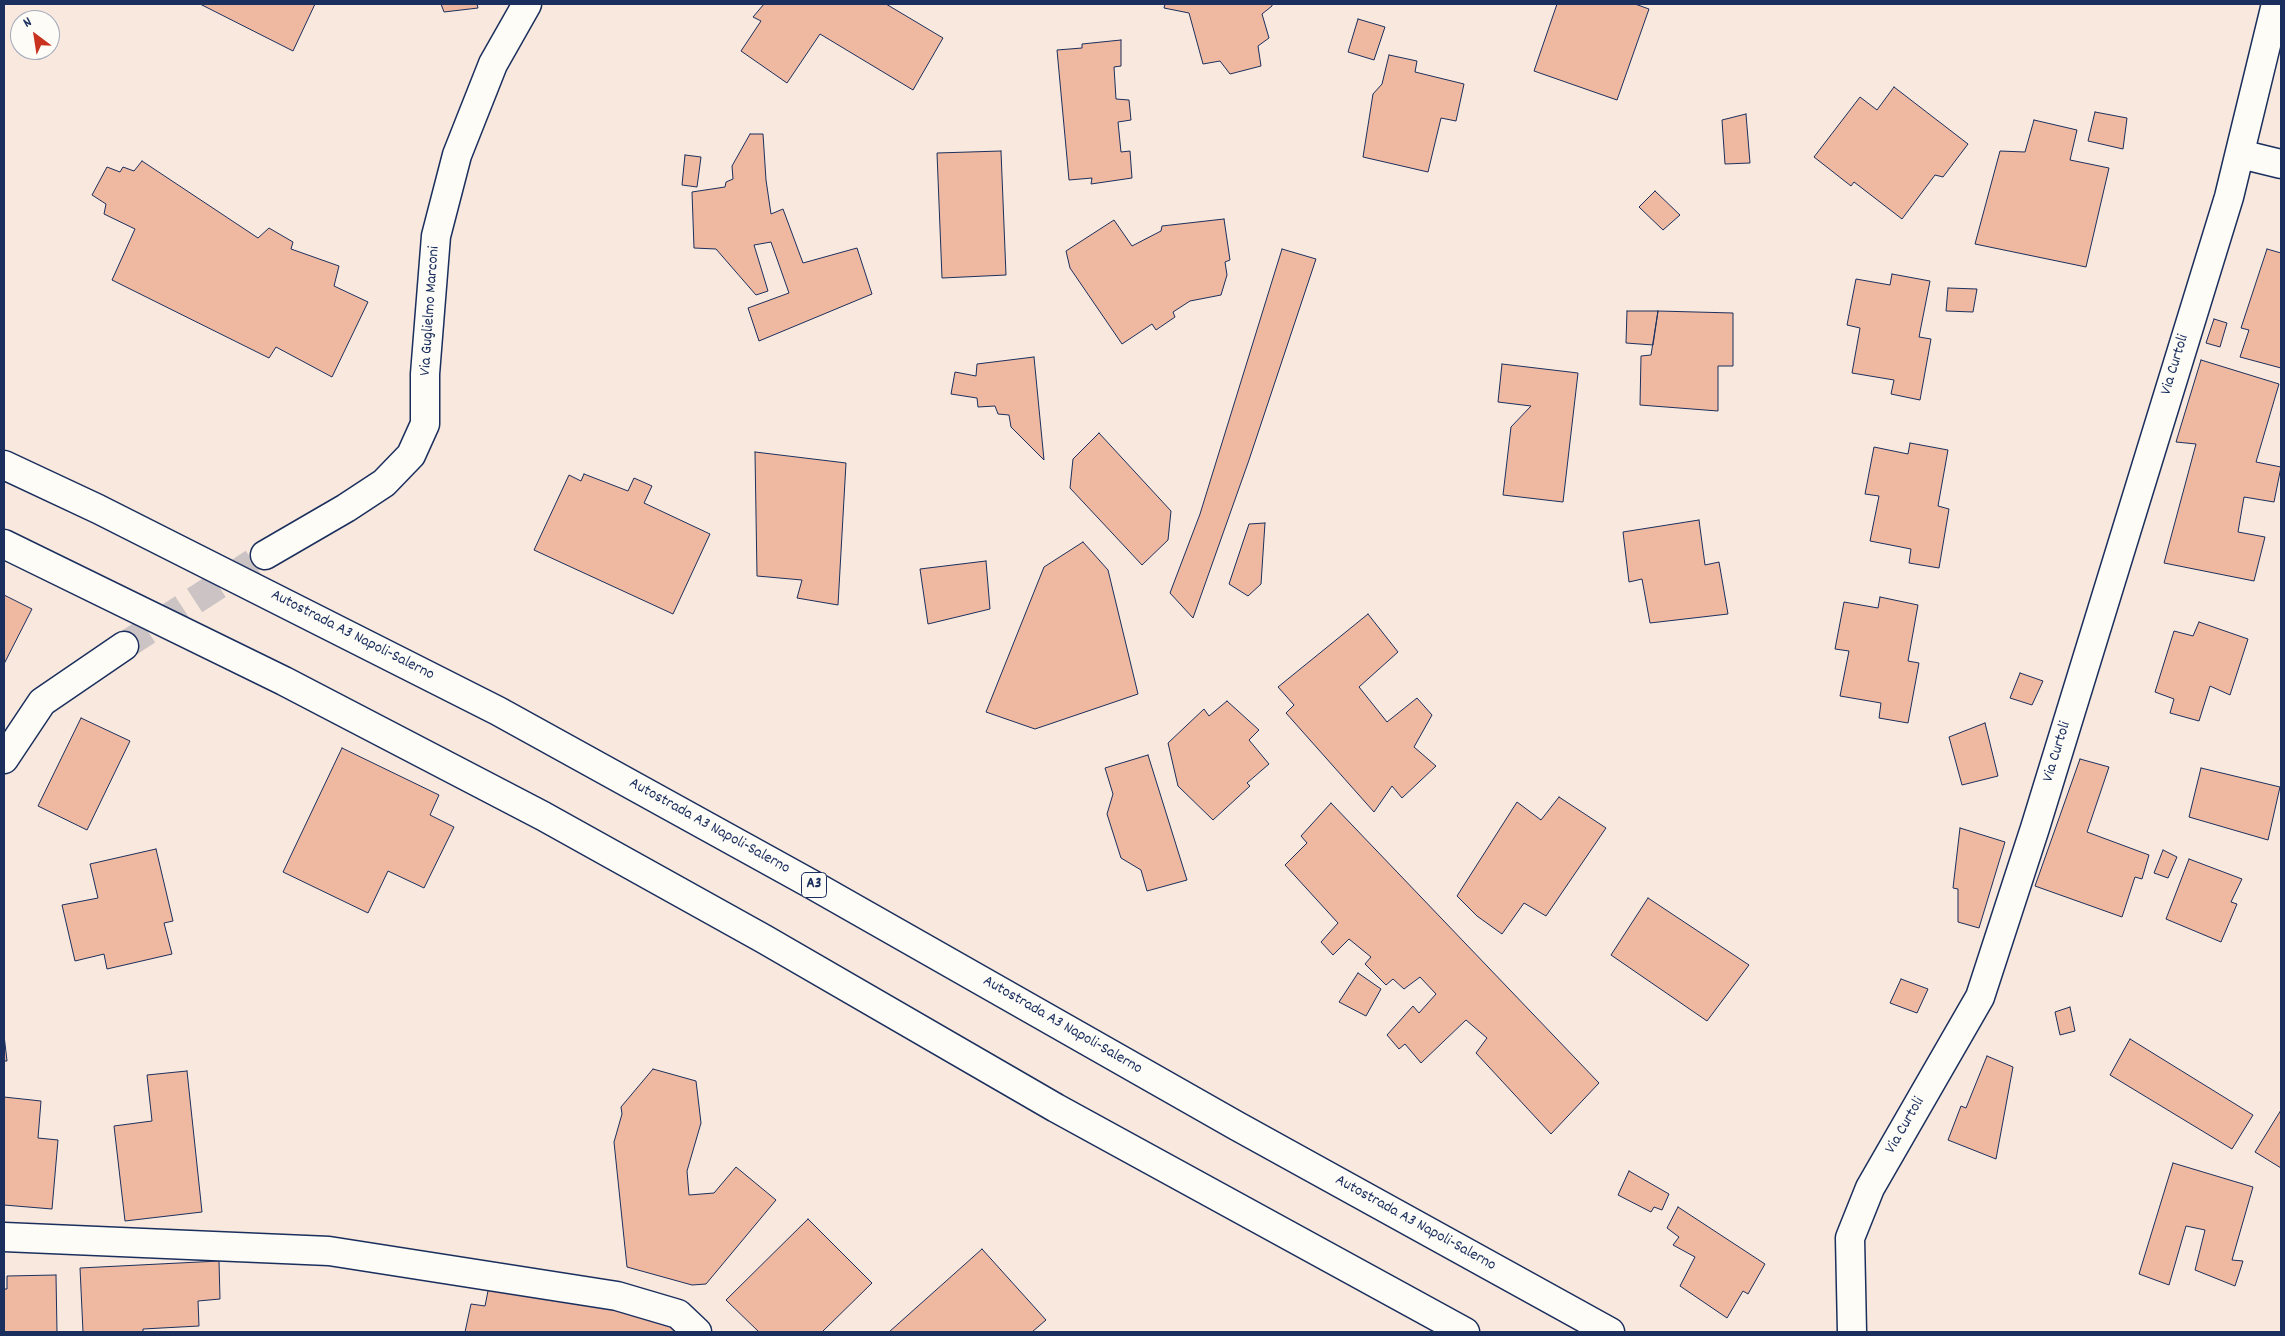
<!DOCTYPE html>
<html>
<head>
<meta charset="utf-8">
<style>
  body { margin:0 }
  #map { position:relative; width:2285px; height:1336px; overflow:hidden; background:#f8e8dd; font-family:Dekko,sans-serif }
  canvas { display:block }
  .frame { position:absolute; inset:0; border:5px solid #1b2f5e; pointer-events:none }
  .north { position:absolute; left:10px; top:10px; width:50px; height:50px; box-sizing:border-box; background:#fdfcf7; border:1px solid #a3aaba; border-radius:50%; rotate:329deg; font-size:14px; font-weight:700; line-height:20px; text-align:center; color:#1b2f5e }
  .north::after { content:''; display:block; margin:auto; width:18px; height:22px; background:#c8321e; clip-path:polygon(50% 0,100% 100%,50% 72%,0 100%) }
</style>
</head>
<body>
<div id="map">
<canvas width="2285" height="1336"></canvas>
<div class="frame"></div>
<div class="north">N</div>
</div>
<script>
const ctx = document.querySelector('canvas').getContext('2d');
ctx.lineJoin = 'round';
function fill(path, color) {
  ctx.fillStyle = color;
  ctx.fill(path, 'evenodd');
}
function shape(rows) {
  const path = new Path2D();
  for (const r of rows) {
    path.moveTo(r[0], r[1]);
    for (let i = 2; i < r.length; i += 2) path.lineTo(r[i], r[i + 1]);
  }
  return path;
}
function trace(path, color, width, dash) {
  ctx.strokeStyle = color;
  ctx.lineWidth = width;
  ctx.lineCap = dash ? 'butt' : 'round';
  ctx.setLineDash(dash || []);
  ctx.stroke(path);
}
function write(font, color, halo, rows, align = 'center') {
  ctx.font = font + ' Dekko,sans-serif';
  ctx.lineWidth = 4;
  ctx.setLineDash([]);
  ctx.textBaseline = 'middle';
  ctx.strokeStyle = halo;
  ctx.fillStyle = color;
  for (const [text, x, y, turn = 0] of rows) {
    ctx.save();
    ctx.translate(x, y);
    ctx.rotate((+turn || 0) * Math.PI / 180);
    ctx.textAlign = isNaN(turn) ? turn : align;
    if (halo) ctx.strokeText(text, 0, 0);
    ctx.fillText(text, 0, 0);
    ctx.restore();
  }
}
const building = shape([
  [200,4,315,4,293,51,200,4],
  [441,4,477,4,478,8,444,12,441,4],
  [764,4,886,4,943,38,913,90,820,34,787,83,741,51,761,21,753,17,764,4],
  [1165,4,1272,4,1272,6,1262,14,1269,38,1258,46,1261,66,1230,74,1220,61,1203,64,1189,13,1164,8,1165,4],
  [1557,4,1635,4,1649,9,1617,100,1534,71,1557,4],
  [1358,19,1385,27,1374,60,1348,52,1358,19],
  [1121,40,1121,66,1114,67,1116,99,1129,100,1131,120,1118,122,1121,152,1130,151,1132,178,1091,184,1092,178,1069,180,1057,50,1082,48,1082,44,1121,40],
  [1389,55,1417,61,1415,72,1464,84,1456,121,1441,118,1428,172,1363,157,1373,94,1382,84,1389,55],
  [1894,87,1968,144,1943,177,1935,175,1902,219,1854,182,1851,186,1814,157,1860,97,1877,110,1894,87],
  [2095,112,2127,118,2123,149,2088,141,2095,112],
  [1746,114,1750,163,1725,164,1722,120,1746,114],
  [2034,120,2077,130,2070,160,2109,168,2086,267,1975,244,2000,151,2025,152,2034,120],
  [750,134,763,134,766,180,771,214,783,209,803,263,857,248,872,294,759,341,748,308,789,293,771,242,754,245,768,291,756,295,716,249,694,248,692,192,725,187,726,182,733,179,732,166,750,134],
  [1001,151,1006,275,942,278,937,153,1001,151],
  [685,155,701,157,697,187,682,185,685,155],
  [142,161,258,238,269,228,293,242,291,249,339,266,334,286,368,302,332,377,276,347,269,358,112,280,135,229,104,214,106,204,92,195,107,167,120,172,123,167,134,171,142,161],
  [1655,191,1680,215,1663,230,1639,207,1655,191],
  [1224,219,1230,260,1225,262,1227,275,1221,295,1190,301,1173,312,1175,317,1156,330,1152,324,1122,344,1070,268,1066,251,1114,220,1132,246,1161,231,1162,226,1224,219],
  [1282,249,1316,259,1249,460,1193,618,1170,593,1200,514,1282,249],
  [2267,249,2281,253,2281,368,2240,357,2249,330,2241,328,2267,249],
  [1892,274,1930,281,1919,337,1931,339,1920,400,1891,394,1894,380,1852,373,1860,328,1847,325,1856,279,1890,285,1892,274],
  [1948,288,1977,289,1973,312,1946,311,1948,288],
  [1627,311,1658,311,1653,345,1626,343,1627,311],
  [1658,311,1733,313,1733,366,1718,366,1718,411,1640,405,1641,356,1651,355,1658,311],
  [2214,319,2227,323,2220,347,2206,343,2214,319],
  [1034,357,1044,460,1011,427,1009,415,998,414,995,406,978,407,977,398,951,394,955,372,976,376,977,364,1034,357],
  [2201,360,2279,384,2256,462,2281,467,2274,502,2244,497,2238,532,2265,537,2254,581,2164,563,2196,444,2176,442,2201,360],
  [1502,364,1578,373,1563,502,1503,495,1511,427,1531,406,1498,402,1502,364],
  [1099,433,1171,511,1168,540,1142,565,1070,488,1073,459,1099,433],
  [1910,443,1948,450,1938,506,1949,509,1939,568,1909,563,1911,549,1870,541,1879,496,1865,494,1874,447,1908,454,1910,443],
  [755,452,846,463,838,605,797,598,802,580,757,576,755,452],
  [584,474,628,491,634,478,652,486,644,503,710,534,673,614,534,550,569,475,581,481,584,474],
  [1699,520,1705,565,1719,562,1728,614,1650,623,1642,579,1629,582,1623,532,1699,520],
  [1265,523,1261,584,1248,596,1229,584,1249,524,1265,523],
  [1083,542,1108,570,1138,694,1035,729,986,712,1044,567,1083,542],
  [986,561,990,609,928,624,920,569,986,561],
  [4,595,32,609,4,664,4,595],
  [1880,597,1918,605,1908,661,1919,663,1908,723,1879,718,1881,703,1840,696,1849,651,1835,649,1844,602,1878,608,1880,597],
  [1368,614,1398,652,1359,687,1387,722,1417,698,1432,715,1414,747,1436,766,1402,798,1392,786,1374,812,1286,713,1294,705,1278,687,1368,614],
  [2199,622,2248,639,2230,695,2210,686,2199,721,2170,713,2174,699,2155,692,2174,631,2193,636,2199,622],
  [2020,673,2043,681,2032,705,2010,698,2020,673],
  [1227,701,1259,730,1249,740,1269,764,1247,783,1250,786,1213,820,1178,786,1168,743,1204,709,1209,716,1227,701],
  [81,718,130,741,87,830,38,806,81,718],
  [1985,723,1998,776,1962,785,1949,737,1985,723],
  [342,748,439,795,430,815,454,827,424,888,388,871,368,913,283,872,342,748],
  [1148,755,1187,880,1147,891,1141,870,1121,858,1107,814,1113,794,1105,768,1148,755],
  [2080,759,2109,767,2087,832,2149,855,2142,879,2135,877,2122,917,2035,886,2080,759],
  [2201,768,2280,787,2268,840,2189,817,2201,768],
  [1559,797,1606,828,1546,916,1524,903,1502,934,1477,916,1457,896,1517,802,1541,820,1559,797],
  [1331,803,1599,1083,1551,1134,1476,1053,1487,1038,1466,1020,1421,1063,1405,1044,1399,1049,1387,1035,1413,1006,1419,1013,1436,994,1420,977,1404,989,1393,979,1386,985,1365,964,1371,957,1349,939,1333,955,1321,942,1338,923,1285,865,1307,843,1301,836,1331,803],
  [1960,828,2005,842,1979,928,1958,922,1958,889,1953,888,1960,828],
  [156,849,173,921,164,923,172,954,107,969,104,954,75,961,62,905,98,898,90,864,156,849],
  [2163,850,2177,857,2168,878,2154,873,2163,850],
  [2189,859,2242,879,2231,902,2237,904,2221,942,2166,919,2189,859],
  [1648,898,1749,965,1707,1021,1611,955,1648,898],
  [1358,973,1381,989,1366,1016,1339,1002,1358,973],
  [1901,979,1928,989,1917,1013,1890,1003,1901,979],
  [2070,1007,2075,1031,2060,1035,2055,1012,2070,1007],
  [4,1035,7,1061,4,1061,4,1035],
  [2130,1039,2253,1115,2232,1149,2110,1075,2130,1039],
  [1987,1056,2013,1067,1996,1159,1948,1140,1961,1106,1966,1108,1987,1056],
  [653,1069,696,1081,701,1123,687,1171,689,1195,714,1193,736,1167,776,1200,706,1284,692,1285,627,1267,614,1142,622,1114,621,1107,653,1069],
  [187,1071,202,1212,125,1221,114,1126,152,1121,147,1075,187,1071],
  [4,1097,41,1101,38,1138,58,1140,52,1209,4,1205,4,1097],
  [2281,1110,2281,1168,2255,1152,2281,1110],
  [2173,1163,2253,1187,2232,1260,2243,1261,2235,1286,2195,1270,2205,1230,2186,1226,2169,1285,2139,1274,2173,1163],
  [1629,1171,1669,1194,1662,1210,1654,1207,1651,1212,1618,1195,1629,1171],
  [1678,1207,1765,1264,1748,1294,1743,1291,1727,1318,1680,1286,1695,1257,1673,1245,1679,1237,1667,1228,1678,1207],
  [808,1219,872,1283,822,1332,759,1332,726,1300,808,1219],
  [982,1249,1046,1320,1032,1332,889,1332,982,1249],
  [219,1261,220,1299,198,1301,199,1326,143,1329,143,1332,83,1332,80,1268,219,1261],
  [56,1275,57,1332,4,1332,4,1289,7,1289,7,1276,56,1275],
  [489,1286,684,1323,682,1332,465,1332,471,1304,485,1306,489,1286]
]);
const minorTunnel = shape([
  [124,646,265,555]
]);
const minor = shape([
  [2240,154,2281,164],
  [265,555,346,508,384,483,411,455,425,424,425,374,436,236,457,155,493,64,527,4],
  [4,759,42,702,124,646],
  [4,1237,329,1251,617,1296,678,1314,697,1332],
  [1852,1332,1850,1238,1870,1188,1980,997,2035,828,2229,197,2276,4]
]);
const highway = shape([
  [4,465,98,509,498,711,813,885,1237,1126,1610,1332],
  [4,544,284,681,543,816,764,939,1056,1108,1465,1332]
]);
const shields = [
  [814,885,25]
];
const shieldNames = [
  ["A3",814,885]
];
const streetNames = [
  ["Via Guglielmo Marconi",431,311,-86],
  ["Via Curtoli",2176,365,-73],
  ["Autostrada A3 Napoli-Salerno",352,636,27],
  ["Via Curtoli",2058,752,-73],
  ["Autostrada A3 Napoli-Salerno",709,827,29],
  ["Autostrada A3 Napoli-Salerno",1062,1026,30],
  ["Via Curtoli",1906,1126,-60],
  ["Autostrada A3 Napoli-Salerno",1415,1224,29]
];
fill(building, '#eeb8a1');
trace(building, '#1b2f5e', 1);
trace(minorTunnel, '#ccc3c4', 28, [28, 14]);
trace(minor, '#1b2f5e', 31);
trace(highway, '#1b2f5e', 31);
trace(minor, '#fdfcf7', 28);
trace(highway, '#fdfcf7', 28);
for (const [x, y, w] of shields) {
  const box = new Path2D();
  box.roundRect(x - w / 2, y - 12.5, w, 25, 4);
  ctx.fillStyle = '#fdfcf7';
  ctx.fill(box);
  trace(box, '#1b2f5e', 1);
}
write('bold 15px', '#1b2f5e', null, shieldNames);
write('16px', '#1b2f5e', '#fdfcf7', streetNames);
</script>
</body>
</html>
